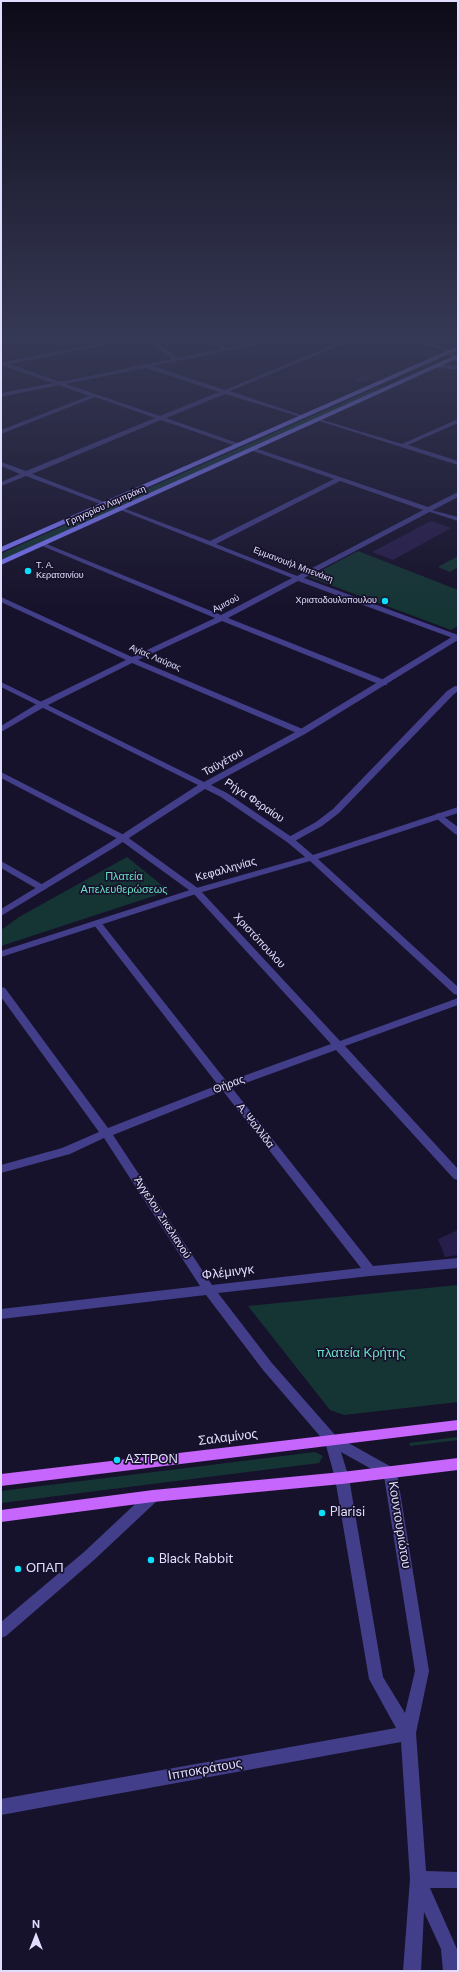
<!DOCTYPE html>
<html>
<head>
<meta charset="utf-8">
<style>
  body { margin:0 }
  #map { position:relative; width:459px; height:1972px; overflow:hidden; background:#17122b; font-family:"DM Sans",sans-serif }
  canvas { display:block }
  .frame { position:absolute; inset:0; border:2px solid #e1ddfe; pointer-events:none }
  .north { position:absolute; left:16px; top:1916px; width:40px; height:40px; -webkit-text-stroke:3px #17122b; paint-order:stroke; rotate:0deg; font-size:11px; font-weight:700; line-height:16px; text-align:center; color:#e1ddfe }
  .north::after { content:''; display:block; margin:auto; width:14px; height:18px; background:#e1ddfe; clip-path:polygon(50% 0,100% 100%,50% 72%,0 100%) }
</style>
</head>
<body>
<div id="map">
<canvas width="459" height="1972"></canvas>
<div class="frame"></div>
<div class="north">N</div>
</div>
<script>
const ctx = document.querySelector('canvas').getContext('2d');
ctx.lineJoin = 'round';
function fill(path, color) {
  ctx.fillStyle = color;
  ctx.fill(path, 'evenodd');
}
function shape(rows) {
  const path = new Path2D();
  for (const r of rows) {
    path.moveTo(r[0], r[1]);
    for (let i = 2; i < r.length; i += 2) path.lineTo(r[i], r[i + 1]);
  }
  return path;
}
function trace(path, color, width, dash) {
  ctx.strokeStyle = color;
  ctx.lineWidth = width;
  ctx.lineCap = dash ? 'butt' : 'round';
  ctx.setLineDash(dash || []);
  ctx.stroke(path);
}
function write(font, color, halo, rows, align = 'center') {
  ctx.font = font + ' "DM Sans",sans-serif';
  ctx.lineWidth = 3.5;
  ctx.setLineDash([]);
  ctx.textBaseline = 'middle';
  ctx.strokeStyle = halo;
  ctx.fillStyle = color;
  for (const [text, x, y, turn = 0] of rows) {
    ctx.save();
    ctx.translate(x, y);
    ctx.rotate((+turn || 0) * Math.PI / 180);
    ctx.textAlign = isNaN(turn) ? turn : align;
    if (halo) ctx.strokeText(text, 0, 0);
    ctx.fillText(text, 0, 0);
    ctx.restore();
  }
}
const green = shape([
  [380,386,382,386,365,397,42,544,1,560,1,554,9,550],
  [358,551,458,590,458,626,451,630,309,577],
  [458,556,458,567,450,572,438,567],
  [127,857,169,891,1,946,1,930,19,917],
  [458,1285,458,1402,344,1415,330,1410,248,1306],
  [458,1437,458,1440,410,1446,409,1443],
  [315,1452,323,1456,319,1463,1,1503,1,1491]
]);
const building = shape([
  [364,375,372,378,362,382,353,380],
  [431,521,451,528,393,560,372,552],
  [458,1230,458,1255,445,1257,438,1239]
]);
const pedestrian = shape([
  [427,509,458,517,458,521,427,511,427,509]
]);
const minor = shape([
  [121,339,133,339,10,364,60,382,172,359,146,339,153,339,177,358,221,349,208,339,215,339,226,348,272,339,284,339,153,366,225,390,347,339,355,339,230,391,304,416,304,418,225,394,166,418,240,444,240,446,236,446,161,420,32,474,107,503,107,505,103,505,26,476,1,486,1,482,20,474,1,466,1,462,26,471,155,418,95,397,1,434,1,430,89,396,59,385,1,397,1,393,53,383,1,365,1,361,4,362,121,339],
  [146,368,219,392,160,416,66,384,146,368],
  [406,339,416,339,454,351,449,352,406,339],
  [316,418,402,444,458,419,458,423,408,445,458,461,458,465,316,420,316,418],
  [252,447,428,507,458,492,458,497,304,578,458,635,458,640,298,581,228,618,387,681,387,685,381,685,222,621,138,660,305,730,305,734,299,734,132,663,46,706,1,732,1,726,40,702,126,660,1,602,1,597,132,657,215,618,40,545,40,543,44,543,221,615,292,578,118,509,123,508,210,541,334,479,250,450,249,449,252,447],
  [340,481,423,510,297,576,216,544,340,481],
  [455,686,458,686,458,691,453,695,339,813,322,826,293,842,287,842,286,840,287,838,316,822,333,809,447,691,455,686],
  [1,772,126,836,199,889,340,1041,458,998,458,1005,345,1046,458,1169,458,1180,454,1179,336,1050,232,1088,373,1266,458,1258,458,1268,370,1276,218,1293,271,1362,336,1436,395,1469,397,1473,429,1671,416,1733,426,1871,458,1872,458,1888,430,1888,457,1949,458,1971,443,1971,441,1949,424,1912,421,1971,403,1971,410,1879,401,1742,1,1815,1,1799,396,1728,369,1679,335,1478,325,1442,263,1370,206,1295,1,1319,1,1309,200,1286,104,1138,70,1154,1,1173,1,1165,62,1148,99,1132,1,997,1,987,5,988,108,1128,218,1085,94,925,92,923,94,921,100,921,227,1082,331,1044,193,893,120,840,1,778,1,772],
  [223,1091,361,1268,212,1285,113,1135,223,1091],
  [341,1452,384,1476,415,1671,405,1713,383,1677,349,1478,341,1452],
  [439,813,458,827,458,835,455,834,436,818,435,816,436,814,439,813],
  [1,861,45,886,47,888,42,891,39,890,1,868,1,861],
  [153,1490,158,1492,160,1496,158,1500,94,1560,6,1636,1,1638,1,1622,84,1552,148,1492,153,1490]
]);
const tertiary = shape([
  [449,350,453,350,454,354,458,358,458,363,449,355,449,350],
  [436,364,458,366,458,370,434,367,433,366,436,364],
  [455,635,458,635,458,640,305,734,211,785,227,793,293,838,313,855,458,807,458,813,318,859,458,987,458,995,454,994,310,861,199,893,1,957,1,951,193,889,305,857,287,842,221,797,205,789,115,847,1,916,1,909,109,843,198,785,1,687,1,682,204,782,299,730,455,635]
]);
const secondary = shape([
  [458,346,458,350,1,552,1,547,458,346],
  [458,354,458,358,1,565,1,560,458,354]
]);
const primary = shape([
  [458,1420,458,1430,1,1486,1,1474,458,1420],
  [458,1458,458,1470,342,1484,153,1502,1,1522,1,1510,153,1490,342,1472,458,1458]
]);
const markers = [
  [28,571,4,"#0ddffa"],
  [385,601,4,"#0ddffa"],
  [117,1460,4,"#0ddffa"],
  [322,1513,4,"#0ddffa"],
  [151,1560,4,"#0ddffa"],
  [18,1569,4,"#0ddffa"]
];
const farStreetnames = [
  ["Γρηγορίου Λαμπράκη",106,506,-24],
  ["Εμμανουήλ Μπενάκη",293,565,21],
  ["Αμισού",226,604,-27],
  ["Αγίας Λαύρας",155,658,23]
];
const farPoinames = [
  ["Τ. Α.",36,566],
  ["Κερατσινίου",36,576],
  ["Χριστοδουλοπουλου",377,601,"right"]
];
const streetNames = [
  ["Ταϋγέτου",223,763,-29],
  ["Ρήγα Φεραίου",254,801,34],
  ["Κεφαλληνίας",226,870,-16],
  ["Χριστόπουλου",259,941,47],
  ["Θήρας",229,1085,-21],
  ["Α. Ψαλλίδα",255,1126,52],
  ["Άγγελου Σικελιανού",162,1218,57]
];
const parkNames = [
  ["Πλατεία",124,877],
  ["Απελευθερώσεως",124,890]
];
const nearStreetnames = [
  ["Φλέμινγκ",228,1273,-7],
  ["Σαλαμίνος",228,1438,-7],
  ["Κουντουριώτου",399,1525,81],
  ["Ιπποκράτους",205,1770,-10]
];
const nearParknames = [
  ["πλατεία Κρήτης",361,1354]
];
const nearPoinames = [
  ["ΑΣΤΡΟΝ",125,1460],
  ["Plarisi",330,1513],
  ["Black Rabbit",159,1560],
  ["ΟΠΑΠ",26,1569]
];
fill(green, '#153535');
fill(building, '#281e4c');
fill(pedestrian, '#423e89');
fill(minor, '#423e89');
fill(tertiary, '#423e89');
fill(secondary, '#7b76fc');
fill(primary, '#c666fc');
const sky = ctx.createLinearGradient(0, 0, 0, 615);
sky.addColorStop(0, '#0d0a18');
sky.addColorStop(0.55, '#363955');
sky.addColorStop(1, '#36395500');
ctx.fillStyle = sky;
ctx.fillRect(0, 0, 459, 615);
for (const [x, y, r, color] of markers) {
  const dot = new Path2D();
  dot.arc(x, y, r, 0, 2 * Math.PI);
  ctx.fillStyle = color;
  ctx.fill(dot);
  trace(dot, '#17122b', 1.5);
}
write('9px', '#e1ddfe', '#17122b', farStreetnames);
write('9px', '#e1ddfe', '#17122b', farPoinames, 'left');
write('11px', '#e1ddfe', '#17122b', streetNames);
write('11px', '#68dfc3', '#17122b', parkNames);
write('13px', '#e1ddfe', '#17122b', nearStreetnames);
write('13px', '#68dfc3', '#17122b', nearParknames);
write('13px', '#e1ddfe', '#17122b', nearPoinames, 'left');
</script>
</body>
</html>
